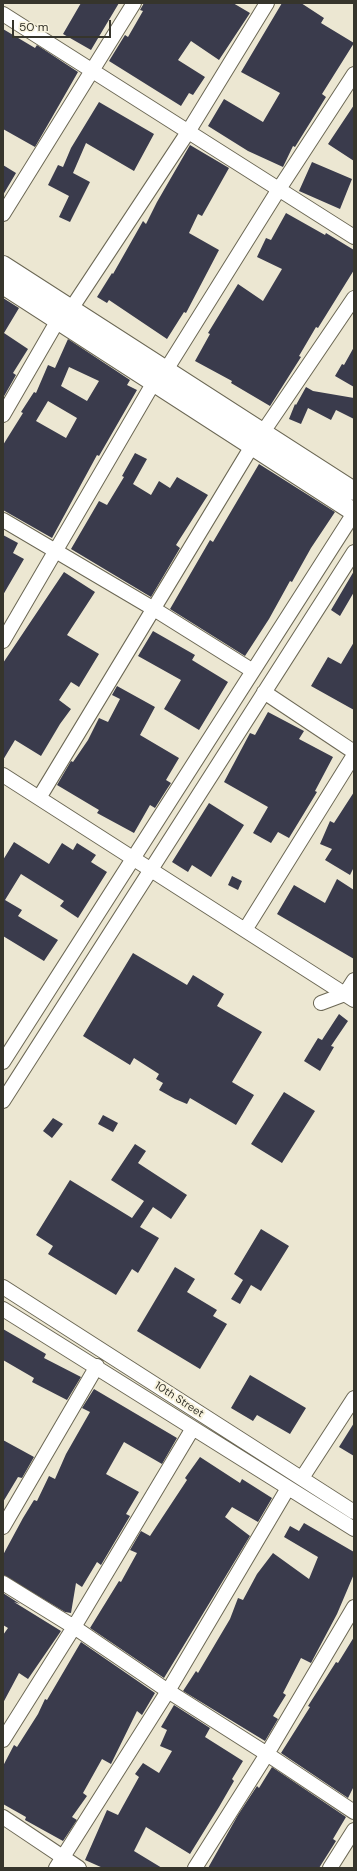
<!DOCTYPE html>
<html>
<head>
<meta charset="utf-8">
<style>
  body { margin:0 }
  #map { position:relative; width:357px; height:1871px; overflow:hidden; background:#ece7d2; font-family:"DM Sans",sans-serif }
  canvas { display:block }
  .frame { position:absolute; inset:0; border:4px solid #36352c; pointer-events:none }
  .scale { position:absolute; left:12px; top:20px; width:99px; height:18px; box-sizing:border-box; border:2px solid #36352c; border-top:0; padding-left:5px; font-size:12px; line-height:14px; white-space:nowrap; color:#36352c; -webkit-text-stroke:3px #f9f4df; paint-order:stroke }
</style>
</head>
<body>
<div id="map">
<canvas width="357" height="1871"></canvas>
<div class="frame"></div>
<div class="scale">50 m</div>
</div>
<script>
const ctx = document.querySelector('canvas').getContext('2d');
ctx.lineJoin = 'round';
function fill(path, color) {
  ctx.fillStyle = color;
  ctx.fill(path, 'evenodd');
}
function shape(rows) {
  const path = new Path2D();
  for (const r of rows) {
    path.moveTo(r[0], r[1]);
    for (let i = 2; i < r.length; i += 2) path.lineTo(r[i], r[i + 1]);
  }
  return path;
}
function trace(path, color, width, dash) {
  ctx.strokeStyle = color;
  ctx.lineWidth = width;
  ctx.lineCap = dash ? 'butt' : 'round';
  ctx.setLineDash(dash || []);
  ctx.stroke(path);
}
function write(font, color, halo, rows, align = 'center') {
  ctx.font = font + ' "DM Sans",sans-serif';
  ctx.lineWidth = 4;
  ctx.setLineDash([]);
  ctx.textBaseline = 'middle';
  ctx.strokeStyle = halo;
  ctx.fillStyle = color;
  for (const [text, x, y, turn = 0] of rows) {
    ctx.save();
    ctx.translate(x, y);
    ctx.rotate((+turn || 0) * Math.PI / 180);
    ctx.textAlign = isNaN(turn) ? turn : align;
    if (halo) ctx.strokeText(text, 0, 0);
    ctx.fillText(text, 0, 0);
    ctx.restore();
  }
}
const building = shape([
  [81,3,119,3,91,50,63,34],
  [144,3,233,3,250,13,219,60,191,41,178,60,205,77,193,95,189,93,181,106,109,61,125,35,128,37,143,11,140,10],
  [282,3,301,3,324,18,321,23,354,43,322,94,326,97,295,147,293,146,283,167,248,151,208,126,224,99,263,122,280,93,241,72],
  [3,29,35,48,37,45,78,72,35,147,3,129],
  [99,102,154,134,134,171,86,143,73,173,90,182,70,222,59,217,69,196,48,185,58,165,63,167,71,148],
  [354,105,354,161,328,144],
  [190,145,229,168,202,216,198,214,189,233,219,250,186,313,184,312,167,339,109,300,107,303,97,297,112,273,113,274,143,221,146,224,157,202],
  [312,162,352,179,340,209,299,191],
  [3,165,16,173,3,195],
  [286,213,325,235,326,233,354,250,354,270,318,328,316,327,299,356,301,357,270,406,231,383,232,381,195,361,210,334,208,333,238,284,263,301,282,269,257,257,266,238,271,240],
  [3,298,19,308,4,333,28,349,13,373,16,375,3,398],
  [68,339,130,380,127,385,137,390,99,456,97,455,52,538,3,510,3,445,23,413,21,412,34,392,36,393,48,365,55,368],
  [69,367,99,381,87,401,61,386],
  [48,401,77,418,66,438,36,421],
  [354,347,354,387,335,376,342,364,344,365],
  [306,387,313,391,354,398,354,419,336,410,331,420,308,408,301,424,289,419,295,404,296,405],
  [135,453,147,459,133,484,151,495,159,481,170,488,177,477,208,495,176,545,180,548,151,597,71,549,99,501,107,505,124,477,122,476],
  [259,464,335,512,311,548,292,582,290,581,269,619,245,656,170,609,210,540,213,542],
  [3,535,18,543,13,553,24,559,3,595],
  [354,571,354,592,340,616,331,610],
  [64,572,95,592,67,635,99,654,79,687,71,682,59,700,71,709,60,724,41,756,15,740,3,760,3,663],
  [153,631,195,655,192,660,228,682,199,730,164,709,181,680,138,656],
  [354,642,354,710,311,686,328,657,341,664],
  [117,686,155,707,140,735,179,758,166,780,171,783,167,789,155,808,150,805,134,833,97,813,99,810,57,785,71,761,73,762,88,740,99,718,108,722,120,699,112,695],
  [268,712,304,731,299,739,333,757,315,791,317,792,289,838,278,832,271,843,253,833,268,807,224,782,250,733,255,735],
  [354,792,354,867,350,875,325,860,332,849,320,844,330,821,334,823],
  [209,803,244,825,211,877,192,865,188,872,172,862],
  [14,842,49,864,62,843,73,850,77,843,96,855,91,862,107,872,78,918,60,906,64,901,21,874,5,900,22,910,18,916,58,940,44,961,3,936,3,860],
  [232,876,242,881,238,890,228,885],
  [337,879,354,890,354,959,277,914,294,885,325,903],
  [133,953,187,985,193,975,224,994,217,1006,262,1032,232,1082,254,1095,236,1125,190,1098,187,1104,175,1099,159,1090,163,1083,156,1079,159,1074,134,1058,130,1065,83,1036],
  [339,1014,348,1021,331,1046,334,1047,320,1071,304,1061,318,1038,322,1040],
  [284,1092,315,1111,282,1163,251,1144],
  [103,1115,118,1123,113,1132,98,1124],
  [53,1118,63,1124,52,1138,43,1131],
  [135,1144,146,1151,138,1163,187,1195,171,1219,153,1207,140,1227,159,1238,138,1273,132,1269,116,1295,48,1254,53,1246,36,1235,70,1180,132,1218,144,1201,111,1180],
  [261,1229,289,1246,261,1291,251,1285,240,1304,231,1299,243,1280,234,1274],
  [175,1267,195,1279,187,1292,217,1310,213,1316,227,1324,200,1369,137,1331],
  [3,1329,46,1354,44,1358,81,1377,67,1400,32,1382,34,1378,3,1360],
  [250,1375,306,1408,290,1434,257,1415,253,1421,231,1408],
  [94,1389,177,1438,162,1464,124,1442,106,1474,139,1492,126,1514,130,1516,101,1565,97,1562,82,1587,76,1583,71,1613,65,1612,3,1575,3,1555,23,1518,34,1500,37,1501,49,1476,55,1479,66,1454,90,1412,82,1408],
  [354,1423,354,1456,339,1447],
  [3,1440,34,1457,22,1478,18,1477,3,1502],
  [200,1457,240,1483,242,1479,272,1498,258,1522,232,1507,225,1517,250,1536,164,1678,90,1628,119,1581,121,1582,137,1553,130,1550,141,1531,150,1536,187,1480,185,1478],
  [304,1523,354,1552,354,1574,337,1614,311,1663,301,1658,283,1693,286,1695,273,1716,278,1719,265,1741,183,1691,196,1671,198,1673,230,1619,238,1598,243,1600,257,1574,273,1553,309,1579,318,1557,284,1537,290,1526,299,1531],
  [3,1593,20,1604,14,1602,61,1631,28,1679,19,1673,3,1703,3,1635,8,1628,3,1625],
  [354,1637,354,1786,348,1798,281,1753,310,1707,308,1706,336,1662,338,1663],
  [81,1642,155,1693,142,1715,137,1711,111,1764,102,1759,83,1793,87,1796,72,1817,77,1820,63,1841,25,1820,26,1817,3,1804,3,1766,14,1745,17,1747,38,1714,45,1699,47,1700],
  [174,1705,210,1728,205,1737,243,1761,232,1779,234,1781,219,1807,190,1854,146,1827,134,1851,162,1868,103,1868,85,1860,107,1810,118,1815,139,1777,135,1774,143,1763,159,1773,172,1751,160,1746,167,1730,161,1727],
  [272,1767,346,1817,333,1839,336,1841,319,1868,208,1868,238,1815,257,1786,259,1788]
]);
const minor = shape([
  [3,14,354,237],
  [3,214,134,3],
  [71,309,188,132,267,3],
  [166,370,279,189,354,74],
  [3,415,58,320],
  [263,432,354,298],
  [3,520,154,609,253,671],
  [3,641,154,382],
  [264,692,354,752],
  [3,775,354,1000],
  [39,798,252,446],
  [245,930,354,755],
  [321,1003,345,994,354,980],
  [3,1062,354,513],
  [3,1101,354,552],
  [3,1287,354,1512],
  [3,1309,354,1529],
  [302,1478,354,1398],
  [3,1527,97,1366],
  [3,1583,74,1627,168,1691,267,1754,354,1812],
  [3,1740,74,1627,193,1428],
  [3,1817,79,1868],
  [56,1868,168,1691,288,1488],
  [195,1868,267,1754,354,1607],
  [330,1868,354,1830]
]);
const major = shape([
  [3,265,354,491],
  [3,285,354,512]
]);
const streetNames = [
  ["10th Street",179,1400,33]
];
fill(building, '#3a3b4c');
trace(minor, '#6b6754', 16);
trace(major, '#6b6754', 20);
trace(minor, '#fff', 14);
trace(major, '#fff', 18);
write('11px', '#36352c', '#f9f4df', streetNames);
</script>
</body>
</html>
